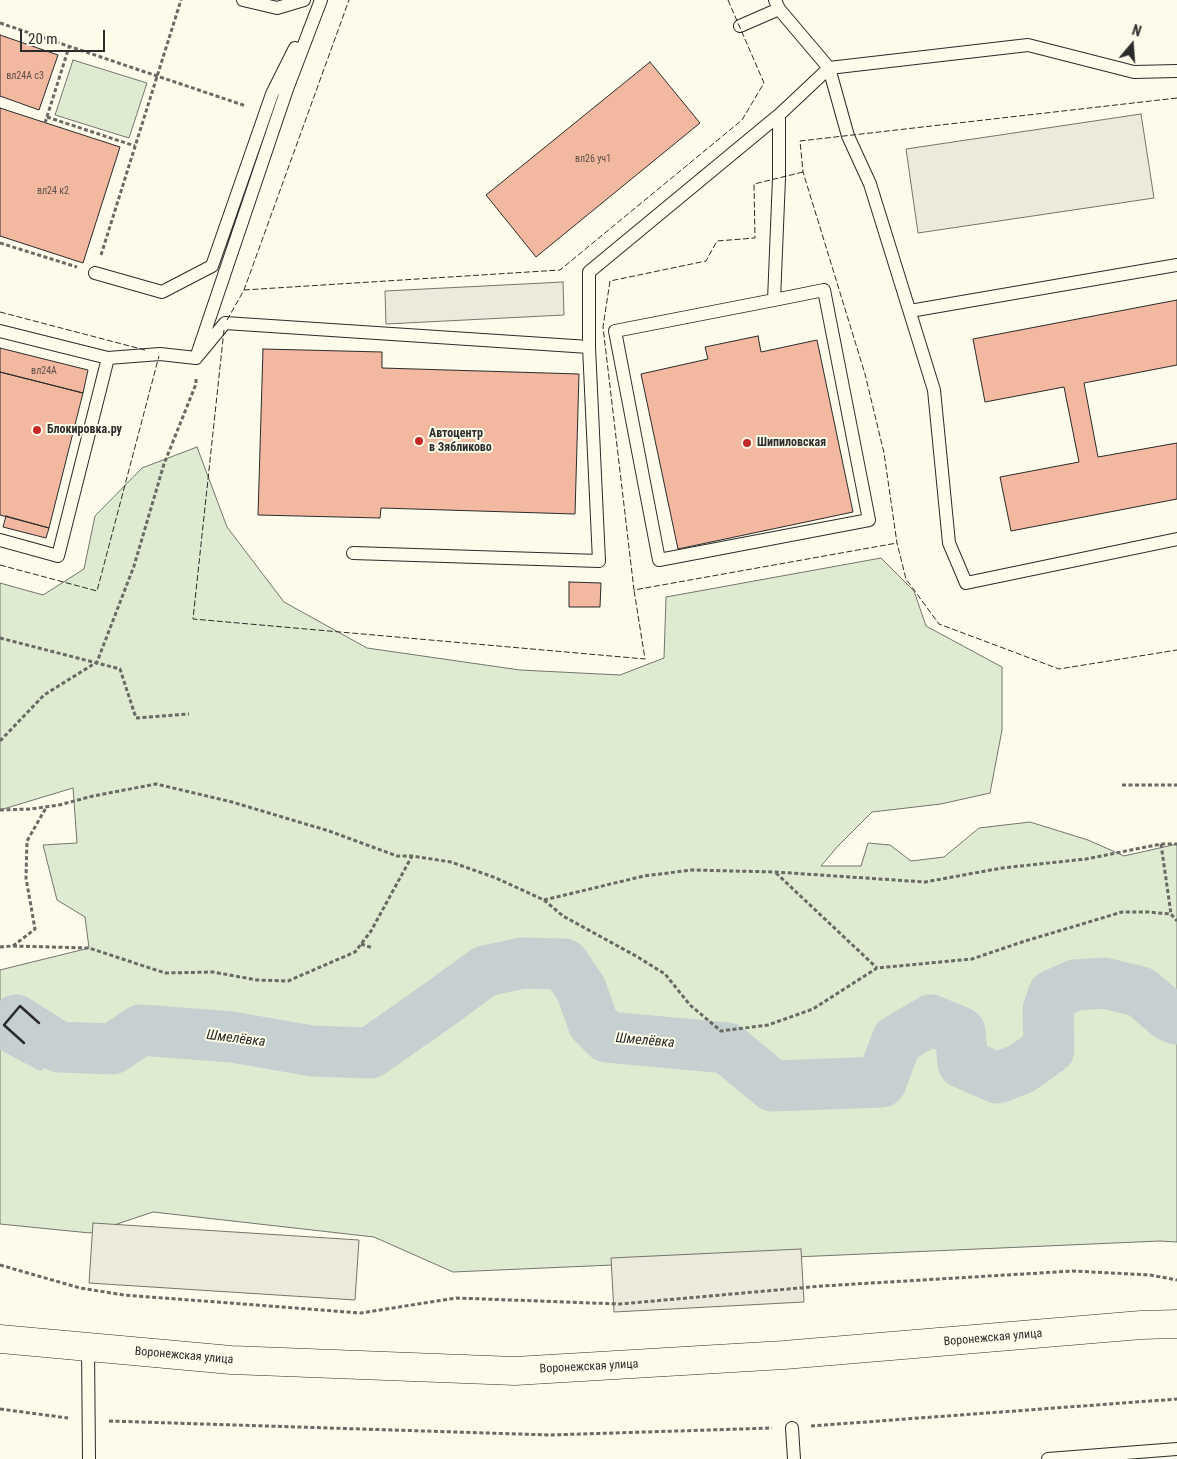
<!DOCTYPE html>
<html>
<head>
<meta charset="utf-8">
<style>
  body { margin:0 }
  #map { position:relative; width:1177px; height:1459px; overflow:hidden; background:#fdfbea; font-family:"Roboto Condensed",sans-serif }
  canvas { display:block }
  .north { position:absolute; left:1107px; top:20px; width:50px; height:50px; -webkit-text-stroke:4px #fdfbea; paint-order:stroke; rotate:18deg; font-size:14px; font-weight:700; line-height:20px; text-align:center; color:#2b2b2b }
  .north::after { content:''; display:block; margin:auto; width:18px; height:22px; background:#2b2b2b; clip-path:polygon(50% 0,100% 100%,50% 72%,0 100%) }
  .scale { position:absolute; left:20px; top:30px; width:85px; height:22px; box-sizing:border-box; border:2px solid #2b2b2b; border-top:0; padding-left:6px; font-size:15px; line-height:18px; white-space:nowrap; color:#2b2b2b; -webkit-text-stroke:4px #fdfbea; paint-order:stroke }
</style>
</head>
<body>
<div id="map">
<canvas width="1177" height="1459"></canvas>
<div class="north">N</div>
<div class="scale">20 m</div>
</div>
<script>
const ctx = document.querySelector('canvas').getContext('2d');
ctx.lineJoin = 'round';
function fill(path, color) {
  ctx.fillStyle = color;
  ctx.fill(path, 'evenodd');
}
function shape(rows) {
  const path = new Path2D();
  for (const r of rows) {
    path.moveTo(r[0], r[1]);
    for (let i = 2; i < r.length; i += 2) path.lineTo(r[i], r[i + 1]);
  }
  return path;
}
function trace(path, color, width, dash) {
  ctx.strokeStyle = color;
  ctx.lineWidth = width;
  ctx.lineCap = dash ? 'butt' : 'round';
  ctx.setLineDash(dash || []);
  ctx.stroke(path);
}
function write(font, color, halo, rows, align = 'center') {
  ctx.font = font + ' "Roboto Condensed",sans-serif';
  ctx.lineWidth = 4;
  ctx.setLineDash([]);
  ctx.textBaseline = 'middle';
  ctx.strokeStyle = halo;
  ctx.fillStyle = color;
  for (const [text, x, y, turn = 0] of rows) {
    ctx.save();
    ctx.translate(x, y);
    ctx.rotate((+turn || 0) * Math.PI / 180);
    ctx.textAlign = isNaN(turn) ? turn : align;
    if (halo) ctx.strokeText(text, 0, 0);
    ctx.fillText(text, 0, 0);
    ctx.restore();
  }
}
const green = shape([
  [73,60,147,83,129,138,55,115,73,60],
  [197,447,227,527,284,602,367,648,520,670,620,675,664,658,666,597,881,558,914,591,926,626,1002,667,1002,730,990,793,941,804,872,812,838,846,821,866,861,866,868,843,890,845,911,861,944,857,979,828,1030,822,1088,840,1124,856,1177,844,1177,1242,1160,1241,453,1272,374,1237,153,1212,90,1233,0,1224,0,970,89,948,85,917,57,900,43,845,77,843,73,788,0,810,0,583,43,595,84,569,95,516,142,468,197,447]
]);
const parking = shape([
  [1141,114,1154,198,918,233,906,149,1141,114],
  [563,282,564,315,386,324,385,291,563,282],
  [93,1223,359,1240,355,1300,89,1283,93,1223],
  [801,1249,804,1302,614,1312,611,1258,801,1249]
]);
const stream = shape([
  [0,1045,40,1066,59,1047]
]);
const river = shape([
  [16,1020,59,1047,112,1049,141,1030,232,1037,312,1051,370,1053,440,1004,485,971,523,963,564,964,581,989,593,1023,607,1037,727,1048,773,1086,881,1082,897,1040,931,1020,960,1032,963,1063,997,1078,1021,1069,1049,1049,1048,1010,1053,995,1075,985,1104,983,1141,992,1169,1016,1177,1019]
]);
const building = shape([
  [0,35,58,55,39,110,0,96,0,35],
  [650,62,700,123,536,257,486,195,650,62],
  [0,108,120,147,83,263,0,236,0,108],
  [1177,300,1177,365,1084,383,1098,457,1177,443,1177,499,1011,531,1000,477,1079,462,1064,387,985,402,973,339,1177,300],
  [758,336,761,352,817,340,853,512,678,549,641,374,708,359,705,347,758,336],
  [0,348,88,370,83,393,0,372,0,348],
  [263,349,382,352,382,368,579,374,575,514,381,508,380,518,258,515,263,349],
  [0,372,83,393,49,528,0,515,0,372],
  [6,516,49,528,46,538,3,527,6,516],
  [569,582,601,583,600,607,569,607,569,582]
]);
const path = shape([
  [0,23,246,106],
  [47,117,135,146],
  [45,123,69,47],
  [0,243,77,267],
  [101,255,181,0],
  [0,638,120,669,136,718,189,714],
  [0,741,44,695,97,662,134,566,164,464,196,384,196,379],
  [1122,785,1177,785],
  [0,810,31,809,59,805,93,796,156,784,232,802,329,831,397,856,412,856,451,862,496,878,544,900,563,916,636,956,665,974,690,1005,721,1031,768,1025,813,1009,877,968,972,959,1022,942,1122,912,1148,912,1171,914,1177,921],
  [1161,844,1171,914],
  [776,873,877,968],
  [544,900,644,876,692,870,775,872,925,882,1002,868,1086,859,1161,844,1177,844],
  [361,944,373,948],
  [13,946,35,929,26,878,27,841,47,806],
  [0,947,12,946,89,948,165,973,213,972,257,980,288,981,355,952,371,931,412,856],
  [0,1265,80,1288,124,1295,361,1313,456,1298,620,1304,822,1286,1073,1271,1150,1275,1177,1280],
  [0,1409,68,1418],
  [109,1421,550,1435,772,1428],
  [811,1426,1177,1399]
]);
const lane = shape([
  [243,0,277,8,304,0],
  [775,0,779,9,829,68,848,136,870,184,934,390,949,543,966,583,1177,539],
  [740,26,779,9],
  [95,273,162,292,212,266,272,94,295,48],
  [774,300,615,331,659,560,869,520,824,290,774,300,779,178,779,115],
  [910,311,1177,265],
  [0,331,108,358,160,354,196,358,287,89,321,0],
  [196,358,225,323,589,347,589,272,779,115,829,68,1028,45,1134,72,1177,71],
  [0,540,58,556,108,358],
  [353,553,599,561,589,347],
  [88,1347,89,1459],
  [792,1428,794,1459],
  [1048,1459,1177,1449]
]);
const secondary = shape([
  [0,1339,231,1360,515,1371,784,1355,1141,1325,1177,1324]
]);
const fence = shape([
  [1177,98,800,141,803,172,865,374,884,453,897,543,906,579,939,624,1059,669,1177,650],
  [803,172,754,184,755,238,717,241,706,261,610,281,603,327,634,590,897,543],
  [244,290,560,270,742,120,764,83,728,0],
  [0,312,145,350],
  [227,320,244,290,349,0],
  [224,330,193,619,645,659,634,590],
  [0,565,97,591,159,356]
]);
const wall = shape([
  [24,1043,4,1025,20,1006,39,1023]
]);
const markers = [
  [37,430,5,"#c62828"],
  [419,441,5,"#c62828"],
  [747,443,5,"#c62828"]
];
const numberNames = [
  ["вл24А с3",25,76],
  ["вл26 уч1",593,159],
  ["вл24 к2",53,191],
  ["вл24А",44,371]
];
const poiNames = [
  ["Блокировка.ру",47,430],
  ["Автоцентр",429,434],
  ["в Зябликово",429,448],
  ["Шипиловская",757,443]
];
const streetNames = [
  ["Воронежская улица",993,1338,-5],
  ["Воронежская улица",184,1356,5],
  ["Воронежская улица",589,1367,-3]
];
const waterNames = [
  ["Шмелёвка",236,1039,7],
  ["Шмелёвка",645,1041,5]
];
fill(green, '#deebd1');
trace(green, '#74746e', 1);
fill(parking, '#eceadb');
trace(parking, '#74746e', 1);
trace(stream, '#c7d0d0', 9);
trace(river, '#c7d0d0', 51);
fill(building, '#f2b8a0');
trace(building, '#2b2b2b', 1);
trace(lane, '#2b2b2b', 14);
trace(secondary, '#2b2b2b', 29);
trace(path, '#6a6964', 3, [4, 2.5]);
trace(lane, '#fdfbea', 12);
trace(secondary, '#fdfbea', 28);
trace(fence, '#2b2b2b', 1, [6, 2.5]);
trace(wall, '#2b2b2b', 2.5);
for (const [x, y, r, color] of markers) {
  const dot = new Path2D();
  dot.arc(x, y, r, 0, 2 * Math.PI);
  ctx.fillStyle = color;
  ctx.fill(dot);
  trace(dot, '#fdfbea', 2);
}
write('10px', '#5d4e48', null, numberNames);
write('bold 12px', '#2b2b2b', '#fdfbea', poiNames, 'left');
write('12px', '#2b2b2b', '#fdfbea', streetNames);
write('italic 14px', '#2b2b2b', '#fdfbea', waterNames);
</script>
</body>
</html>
